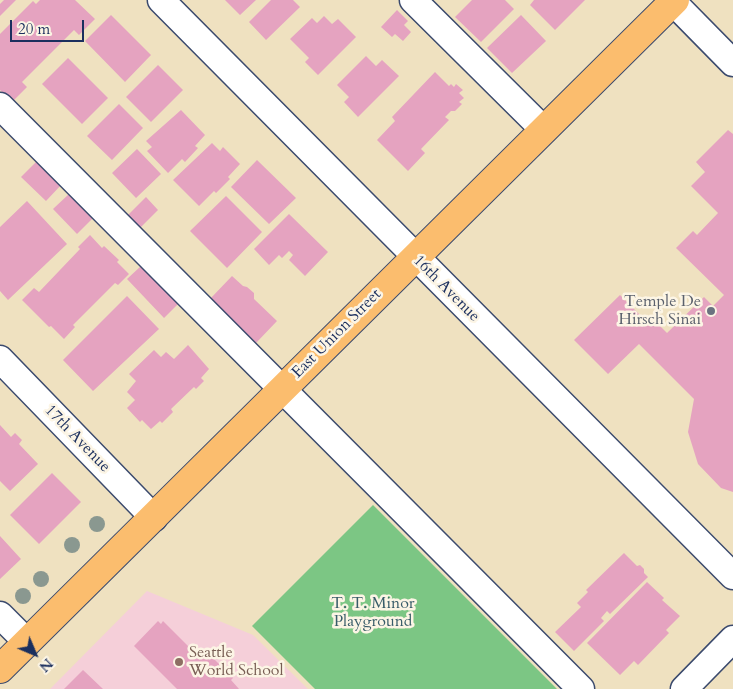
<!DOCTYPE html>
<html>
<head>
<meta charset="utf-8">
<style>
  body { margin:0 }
  #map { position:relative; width:733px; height:689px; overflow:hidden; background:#efe1c0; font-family:Cardo,serif }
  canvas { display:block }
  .north { position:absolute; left:10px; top:629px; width:50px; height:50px; -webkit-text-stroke:4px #fcf5e5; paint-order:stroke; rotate:135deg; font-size:14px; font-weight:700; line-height:20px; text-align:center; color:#1b2f5e }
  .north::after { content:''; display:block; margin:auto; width:18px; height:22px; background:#1b2f5e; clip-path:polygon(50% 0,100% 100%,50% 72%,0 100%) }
  .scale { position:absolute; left:10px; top:20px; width:74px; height:22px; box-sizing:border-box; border:2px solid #1b2f5e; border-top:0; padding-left:6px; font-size:15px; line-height:18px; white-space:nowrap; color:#1b2f5e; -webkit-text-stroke:4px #fcf5e5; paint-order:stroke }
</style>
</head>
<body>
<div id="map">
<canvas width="733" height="689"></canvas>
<div class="north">N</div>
<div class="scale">20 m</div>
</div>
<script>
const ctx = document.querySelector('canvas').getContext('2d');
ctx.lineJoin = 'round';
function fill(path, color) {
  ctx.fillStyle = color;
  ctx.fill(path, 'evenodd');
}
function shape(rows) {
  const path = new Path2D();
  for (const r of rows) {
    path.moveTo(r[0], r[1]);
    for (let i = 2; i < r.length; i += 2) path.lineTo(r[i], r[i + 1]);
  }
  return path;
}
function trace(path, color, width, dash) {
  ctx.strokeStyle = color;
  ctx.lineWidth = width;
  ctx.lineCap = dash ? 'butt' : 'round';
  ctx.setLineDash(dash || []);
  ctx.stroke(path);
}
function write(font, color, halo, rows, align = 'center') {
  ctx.font = font + ' Cardo,serif';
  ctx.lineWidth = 5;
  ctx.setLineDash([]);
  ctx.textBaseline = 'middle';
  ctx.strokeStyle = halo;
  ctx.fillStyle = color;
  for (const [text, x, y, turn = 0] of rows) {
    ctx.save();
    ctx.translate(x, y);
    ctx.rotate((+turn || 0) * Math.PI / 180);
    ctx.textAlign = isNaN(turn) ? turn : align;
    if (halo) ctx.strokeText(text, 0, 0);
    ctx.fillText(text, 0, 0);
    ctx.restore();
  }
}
const built = shape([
  [147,591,253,635,308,689,50,689]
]);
const green = shape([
  [373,505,557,689,315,689,252,626]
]);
const building = shape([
  [4,0,16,0,0,16,0,4],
  [40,0,75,0,95,19,79,35,74,30,22,82,27,87,12,102,0,90,0,34,33,1,36,4],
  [225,0,256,0,240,15],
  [271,0,293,0,300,7,266,40,249,22],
  [472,0,505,0,514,9,481,42,455,17],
  [534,0,585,0,555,30,530,5],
  [397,10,408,21,404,25,411,32,403,41,395,34,392,37,381,27],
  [111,15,151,55,125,82,85,41],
  [521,15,546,41,512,73,487,48],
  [324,16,332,24,338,19,356,37,318,75,305,62,309,58,290,39,312,18,317,23],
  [366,56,376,66,382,60,399,76,358,117,344,102,349,97,337,85],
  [68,58,108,98,82,124,42,84],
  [158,65,183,90,151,122,126,97],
  [435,72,449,86,451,84,454,87,456,84,463,90,459,93,464,98,459,102,462,104,455,111,451,111,445,117,449,120,421,149,425,153,408,171,377,140,395,121,392,117],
  [119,104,143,128,112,160,87,136],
  [181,110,205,135,195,146,198,148,185,162,182,159,168,173,147,151,152,147,146,141],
  [728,130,733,134,733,492,721,488,698,464,688,432,694,399,639,344,608,374,574,340,620,295,646,321,650,316,667,333,704,297,713,306,724,295,676,248,693,231,697,235,718,213,691,186,705,172,696,162],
  [212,143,220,151,223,147,240,164,228,177,230,179,216,193,214,191,199,206,173,180],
  [137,149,161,174,136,198,112,173],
  [38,160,62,184,46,201,21,177],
  [257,160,296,198,269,224,231,187],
  [70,193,94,217,77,234,53,209],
  [226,196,262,232,227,268,190,231],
  [146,197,158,210,140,228,127,216],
  [27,201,67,244,8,300,0,291,0,227],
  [289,214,328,252,305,276,289,260,293,255,289,251,282,258,279,255,269,265,254,249],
  [90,235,102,248,104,246,119,260,117,262,129,274,118,285,115,283,73,325,75,327,64,339,51,326,49,327,22,300,34,288,39,292,80,249,78,247],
  [141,266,178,304,164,318,127,279],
  [232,276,243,286,247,287,254,293,254,299,277,321,256,343,210,299],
  [127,296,159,329,93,391,63,360],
  [188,345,209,369,201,378,204,381,196,389,194,387,171,409,173,412,162,423,160,421,151,429,142,420,140,422,127,408,135,400,127,392,136,381,129,374,154,350,161,357,166,352,174,359],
  [0,425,11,437,15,433,22,440,19,444,38,464,10,491,0,481],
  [52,473,81,502,39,544,10,515],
  [0,536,21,559,0,579],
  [624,553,637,566,640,565,644,569,644,573,648,577,610,614,607,611,601,618,604,621,574,651,555,632,581,607,577,603,588,592,586,590],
  [647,582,664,598,662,600,680,616,666,630,669,633,638,665,634,661,620,675,587,643],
  [158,621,161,624,163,621,192,650,196,646,204,653,206,651,233,678,231,680,239,689,177,689,134,646],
  [83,670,103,689,64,689]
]);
const minor = shape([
  [161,0,733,576],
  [413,0,544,130],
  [671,0,733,63],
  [0,106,581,689],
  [0,359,154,518],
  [0,615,27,642],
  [684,689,733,639]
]);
const major = shape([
  [0,669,675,0]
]);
const trees = [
  [97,524],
  [72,545],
  [41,579],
  [23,596]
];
const markers = [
  [711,311,5,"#6b7280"],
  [179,662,5,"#8d6e63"]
];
const streetNames = [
  ["16th Avenue",446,289,45],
  ["East Union Street",337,334,-45],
  ["17th Avenue",77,439,46]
];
const worshipNames = [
  ["Temple De",701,302],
  ["Hirsch Sinai",701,320]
];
const parkNames = [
  ["T. T. Minor",373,604],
  ["Playground",373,622]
];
const educationNames = [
  ["Seattle",189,653],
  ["World School",189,671]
];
fill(built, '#f5cfd9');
fill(green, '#7cc684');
fill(building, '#e5a3c0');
trace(minor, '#3b4a6d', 29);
trace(major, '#3b4a6d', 30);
trace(minor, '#fff', 26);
trace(major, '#fbbd6e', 28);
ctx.fillStyle = '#8a9890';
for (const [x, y] of trees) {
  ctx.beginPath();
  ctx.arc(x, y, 8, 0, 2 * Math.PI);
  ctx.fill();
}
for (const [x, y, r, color] of markers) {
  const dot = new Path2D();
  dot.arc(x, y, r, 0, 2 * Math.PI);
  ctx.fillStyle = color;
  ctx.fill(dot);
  trace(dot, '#fcf5e5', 2);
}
write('16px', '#1b2f5e', '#fcf5e5', streetNames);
write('16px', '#5b616d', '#fcf5e5', worshipNames, 'right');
write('16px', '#385c69', '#fcf5e5', parkNames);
write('16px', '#785e54', '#fcf5e5', educationNames, 'left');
</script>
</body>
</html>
